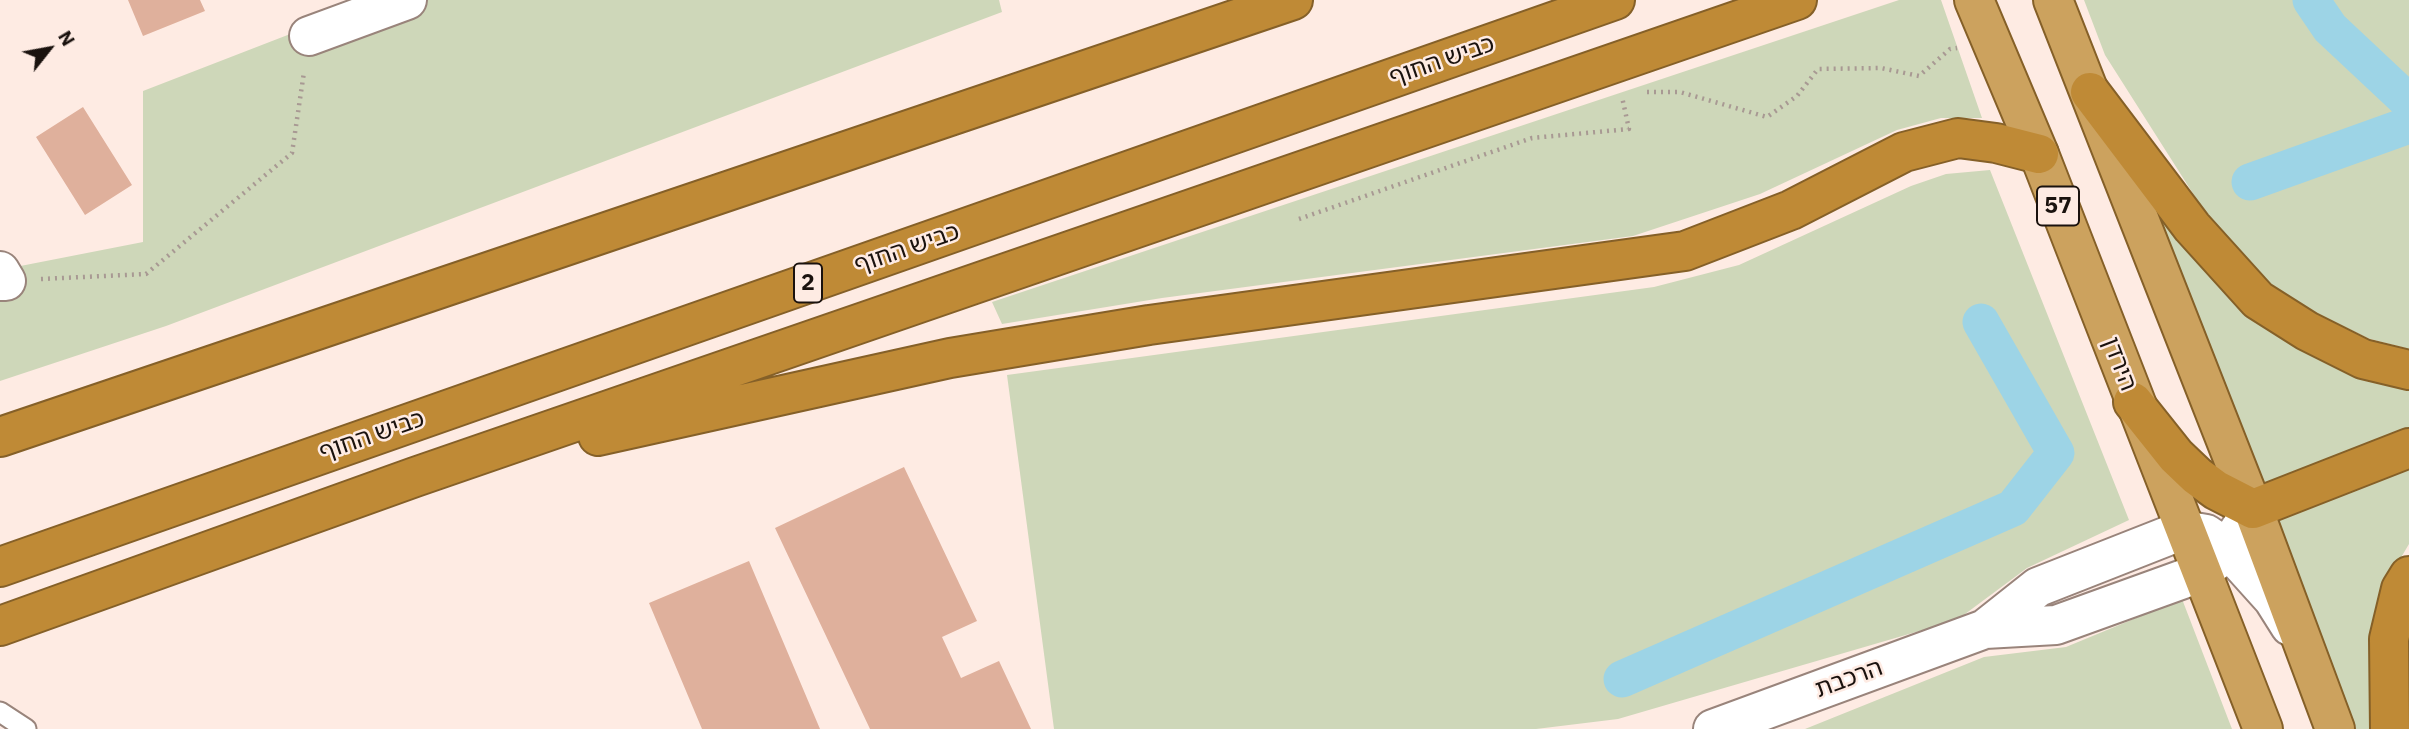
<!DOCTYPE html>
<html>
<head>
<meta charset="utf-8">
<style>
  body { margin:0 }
  #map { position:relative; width:2409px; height:729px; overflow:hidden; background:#feebe3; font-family:"IBM Plex Sans",sans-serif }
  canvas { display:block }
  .north { position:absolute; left:14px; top:14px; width:70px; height:70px; -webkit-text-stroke:5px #feebe3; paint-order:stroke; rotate:59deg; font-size:19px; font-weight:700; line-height:28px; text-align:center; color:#1a120e }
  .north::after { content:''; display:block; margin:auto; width:24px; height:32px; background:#1a120e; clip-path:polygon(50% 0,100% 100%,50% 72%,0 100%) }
</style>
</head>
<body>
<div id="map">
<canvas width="2409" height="729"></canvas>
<div class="north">N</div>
</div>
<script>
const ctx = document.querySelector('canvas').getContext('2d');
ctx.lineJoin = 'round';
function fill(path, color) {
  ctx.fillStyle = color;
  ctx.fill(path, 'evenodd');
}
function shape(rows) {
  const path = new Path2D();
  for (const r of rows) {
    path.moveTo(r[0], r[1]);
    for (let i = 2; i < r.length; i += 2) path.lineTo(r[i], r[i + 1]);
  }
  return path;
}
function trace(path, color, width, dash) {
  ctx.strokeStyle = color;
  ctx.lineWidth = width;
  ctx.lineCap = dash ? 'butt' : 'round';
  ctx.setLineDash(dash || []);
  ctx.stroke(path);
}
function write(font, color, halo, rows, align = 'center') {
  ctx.font = font + ' "IBM Plex Sans","Noto Sans Hebrew",sans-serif';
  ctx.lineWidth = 5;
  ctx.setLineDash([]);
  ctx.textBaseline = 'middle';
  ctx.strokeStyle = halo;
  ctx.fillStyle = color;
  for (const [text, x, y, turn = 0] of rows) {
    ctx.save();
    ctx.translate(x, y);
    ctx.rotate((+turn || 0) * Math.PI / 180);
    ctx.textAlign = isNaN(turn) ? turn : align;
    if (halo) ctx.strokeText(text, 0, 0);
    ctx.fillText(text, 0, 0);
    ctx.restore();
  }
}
const green = shape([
  [378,0,999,0,1002,12,166,326,0,381,0,270,143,242,143,91],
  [1899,0,1941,0,1982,118,1941,118,1897,130,1760,194,1633,236,1162,298,1002,324,992,302],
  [2084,0,2409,0,2409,349,2370,339,2317,314,2271,284,2241,254,2199,203,2105,55],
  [1990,170,2129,520,2027,568,1957,620,1618,719,1536,729,1054,729,1007,375,1654,287,1739,265,1911,186,1946,174],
  [2139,187,2221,273,2409,377,2409,436,2260,493],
  [2409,458,2409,544,2386,583,2376,729,2347,729,2267,514],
  [2182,599,2232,729,1805,729,1984,657,2066,647]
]);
const canal = shape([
  [2311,0,2330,28,2409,102],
  [2250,182,2409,125],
  [1622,679,2013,508,2056,453,1981,322]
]);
const building = shape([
  [128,0,200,0,205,11,143,36],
  [83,107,132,185,85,215,36,137],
  [904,467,977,621,942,637,961,678,999,661,1031,729,870,729,775,528],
  [749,561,820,729,702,729,649,603]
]);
const path = shape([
  [1647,92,1680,92,1767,117,1797,96,1818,69,1881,68,1919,76,1950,49,1957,48],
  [1299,219,1532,138,1629,129,1622,97],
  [41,279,146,274,292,153,304,72]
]);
const service = shape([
  [0,712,26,729]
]);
const minor = shape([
  [309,36,407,0],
  [0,271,6,281,0,281]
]);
const tertiary = shape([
  [1985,629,2038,587,2183,530,2206,534,2228,549,2273,599,2290,626],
  [1713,729,1985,629,2056,625,2200,573,2223,555,2253,509]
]);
const trunk = shape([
  [1974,0,2039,154,2263,729],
  [2053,0,2253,509,2335,729]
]);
const motorway = shape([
  [2090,92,2192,227,2258,300,2307,331,2363,359,2409,370],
  [2133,402,2176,456,2197,476,2216,490,2253,509,2409,448],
  [598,436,950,358,1149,325,1685,251,1791,210,1904,152,1958,138,1996,143,2039,154],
  [0,437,1293,0],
  [0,567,1615,0],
  [0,626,415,477,1797,0],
  [2390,729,2389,639,2401,589,2409,576]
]);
const shields = [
  [2058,206,42],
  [808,283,28]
];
const shieldNames = [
  ["57",2058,206],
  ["2",808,283]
];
const streetNames = [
  ["כביש החוף",1442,61,-19],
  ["כביש החוף",907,249,-19],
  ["הירדן",2119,364,69],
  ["כביש החוף",372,436,-19],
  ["הרכבת",1849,679,-20]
];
fill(green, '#ced7b9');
trace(canal, '#9dd4e6', 37);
fill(building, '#dfb09c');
trace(service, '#99847b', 23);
trace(minor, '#99847b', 42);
trace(tertiary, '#99847b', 42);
trace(trunk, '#856028', 42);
trace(motorway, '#856028', 42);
trace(path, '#a89993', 4.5, [2, 5]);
trace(service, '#fff', 19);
trace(minor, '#fff', 38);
trace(tertiary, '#fff', 38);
trace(trunk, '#cca25e', 38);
trace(motorway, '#bf8a36', 38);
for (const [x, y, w] of shields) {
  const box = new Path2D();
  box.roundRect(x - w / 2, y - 19.5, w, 39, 5);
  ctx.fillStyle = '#feebe3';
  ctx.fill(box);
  trace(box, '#1a120e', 2);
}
write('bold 23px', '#1a120e', null, shieldNames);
write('24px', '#1a120e', '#feebe3', streetNames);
</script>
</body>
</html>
